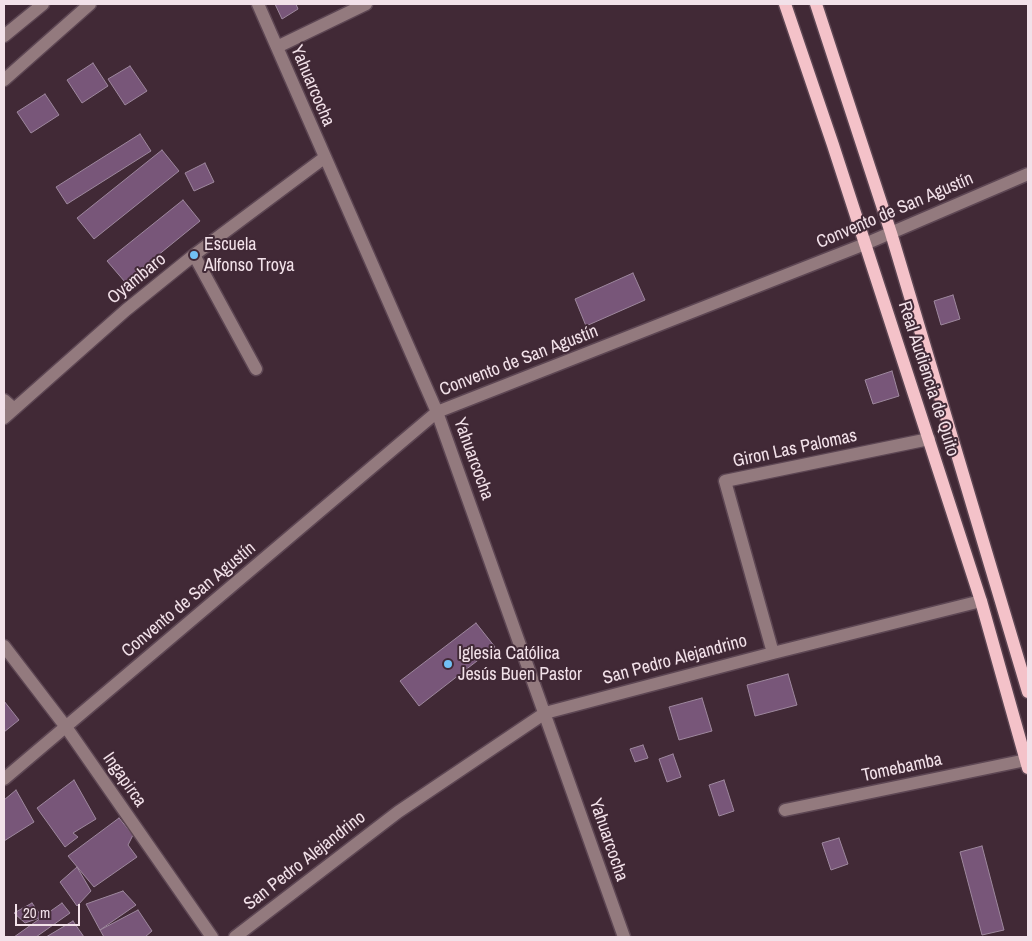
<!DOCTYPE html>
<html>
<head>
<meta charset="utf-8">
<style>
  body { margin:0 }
  #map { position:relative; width:1032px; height:941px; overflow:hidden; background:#412936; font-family:"Archivo Narrow",sans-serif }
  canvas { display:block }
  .frame { position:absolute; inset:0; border:5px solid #f2e1e9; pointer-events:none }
  .scale { position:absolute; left:15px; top:904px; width:65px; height:22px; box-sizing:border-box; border:2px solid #f2e1e9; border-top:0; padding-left:6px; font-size:15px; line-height:18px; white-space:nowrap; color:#f2e1e9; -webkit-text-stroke:4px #412936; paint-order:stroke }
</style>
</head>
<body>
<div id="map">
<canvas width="1032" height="941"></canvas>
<div class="frame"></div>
<div class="scale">20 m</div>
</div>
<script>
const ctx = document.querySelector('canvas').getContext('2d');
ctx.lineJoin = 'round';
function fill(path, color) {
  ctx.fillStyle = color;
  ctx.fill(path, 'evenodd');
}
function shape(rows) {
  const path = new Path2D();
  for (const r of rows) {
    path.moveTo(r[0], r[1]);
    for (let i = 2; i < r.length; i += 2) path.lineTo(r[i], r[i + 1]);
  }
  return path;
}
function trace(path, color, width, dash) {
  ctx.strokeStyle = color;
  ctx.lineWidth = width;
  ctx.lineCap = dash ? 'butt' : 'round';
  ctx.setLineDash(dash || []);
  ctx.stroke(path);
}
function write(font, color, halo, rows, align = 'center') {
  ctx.font = font + ' "Archivo Narrow",sans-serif';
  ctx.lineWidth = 4;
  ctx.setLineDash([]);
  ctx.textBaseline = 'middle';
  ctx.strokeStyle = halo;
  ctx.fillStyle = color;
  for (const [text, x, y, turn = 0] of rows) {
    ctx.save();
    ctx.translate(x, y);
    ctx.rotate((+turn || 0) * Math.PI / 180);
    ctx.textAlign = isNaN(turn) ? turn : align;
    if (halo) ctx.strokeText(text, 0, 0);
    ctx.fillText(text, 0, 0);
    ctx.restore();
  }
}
const building = shape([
  [275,4,296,4,298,9,282,19,275,4],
  [93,63,108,86,82,103,67,80,93,63],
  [130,66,147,91,125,105,108,79,130,66],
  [45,94,59,115,31,133,17,112,45,94],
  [140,134,151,151,67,204,56,187,140,134],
  [162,150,179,171,94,239,77,218,162,150],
  [205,163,214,182,194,191,185,173,205,163],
  [183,200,200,221,125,282,107,261,183,200],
  [633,273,645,300,586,326,575,299,633,273],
  [953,295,960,319,941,325,934,301,953,295],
  [892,371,899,396,873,404,865,380,892,371],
  [476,623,495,647,419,706,400,681,476,623],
  [788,674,797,705,755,716,747,685,788,674],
  [702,698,712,731,679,740,669,707,702,698],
  [4,701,19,720,4,732,4,701],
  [643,745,648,758,635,762,630,749,643,745],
  [673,754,681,777,667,782,659,759,673,754],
  [74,780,96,819,73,833,78,837,65,847,37,808,74,780],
  [724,780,734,811,719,816,709,785,724,780],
  [16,790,34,822,4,841,4,800,16,790],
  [119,818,133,835,128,845,137,857,94,887,68,856,119,818],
  [839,838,848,864,831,870,822,843,839,838],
  [982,846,1004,930,982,935,960,852,982,846],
  [77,867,91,891,77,906,60,882,77,867],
  [123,891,136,905,100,930,86,904,123,891],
  [32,903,42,917,25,923,14,913,32,903],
  [62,903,70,913,36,937,14,937,62,903],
  [138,910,152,931,145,937,104,937,100,930,138,910],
  [73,921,84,937,46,937,73,921]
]);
const minor = shape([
  [258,4,437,412,624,937],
  [4,36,43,4],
  [277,47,366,4],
  [4,80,90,4],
  [194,255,256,369],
  [4,400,13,408],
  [4,418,126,310,194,255,324,158],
  [4,646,66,727,212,937],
  [773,653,725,481,929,439],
  [4,779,437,412,865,244,1028,174],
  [785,810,1026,760],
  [235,937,398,812,545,713,773,653,981,601]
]);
const major = shape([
  [785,4,833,145,981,601,1028,768],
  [816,4,891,233,1028,692]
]);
const markers = [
  [194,255,5,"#71c1f5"],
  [448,664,5,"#71c1f5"]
];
const streetNames = [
  ["Yahuarcocha",312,86,67],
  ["Convento de San Agustín",895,211,-23],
  ["Oyambaro",137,279,-39],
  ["Convento de San Agustín",519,361,-21],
  ["Real Audiencia de Quito",928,379,72],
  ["Giron Las Palomas",795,449,-12],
  ["Yahuarcocha",473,459,70],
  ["Convento de San Agustín",189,600,-40],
  ["San Pedro Alejandrino",675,660,-15],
  ["Tomebamba",902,768,-12],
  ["Ingapirca",124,780,55],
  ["Yahuarcocha",608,840,71],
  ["San Pedro Alejandrino",305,861,-38]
];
const poiNames = [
  ["Escuela",204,245],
  ["Alfonso Troya",204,266],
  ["Iglesia Católica",458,654],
  ["Jesús Buen Pastor",458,675]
];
fill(building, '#785679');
trace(building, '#9e889e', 1);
trace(minor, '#5d4653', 15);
trace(major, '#5d4653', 15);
trace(minor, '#937a7e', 12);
trace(major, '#f4c2c9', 12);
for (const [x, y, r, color] of markers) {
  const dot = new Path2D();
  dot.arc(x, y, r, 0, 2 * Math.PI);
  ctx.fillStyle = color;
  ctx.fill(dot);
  trace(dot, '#412936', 2);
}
write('18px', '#f2e1e9', '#412936', streetNames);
write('18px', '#f2e1e9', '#412936', poiNames, 'left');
</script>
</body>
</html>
